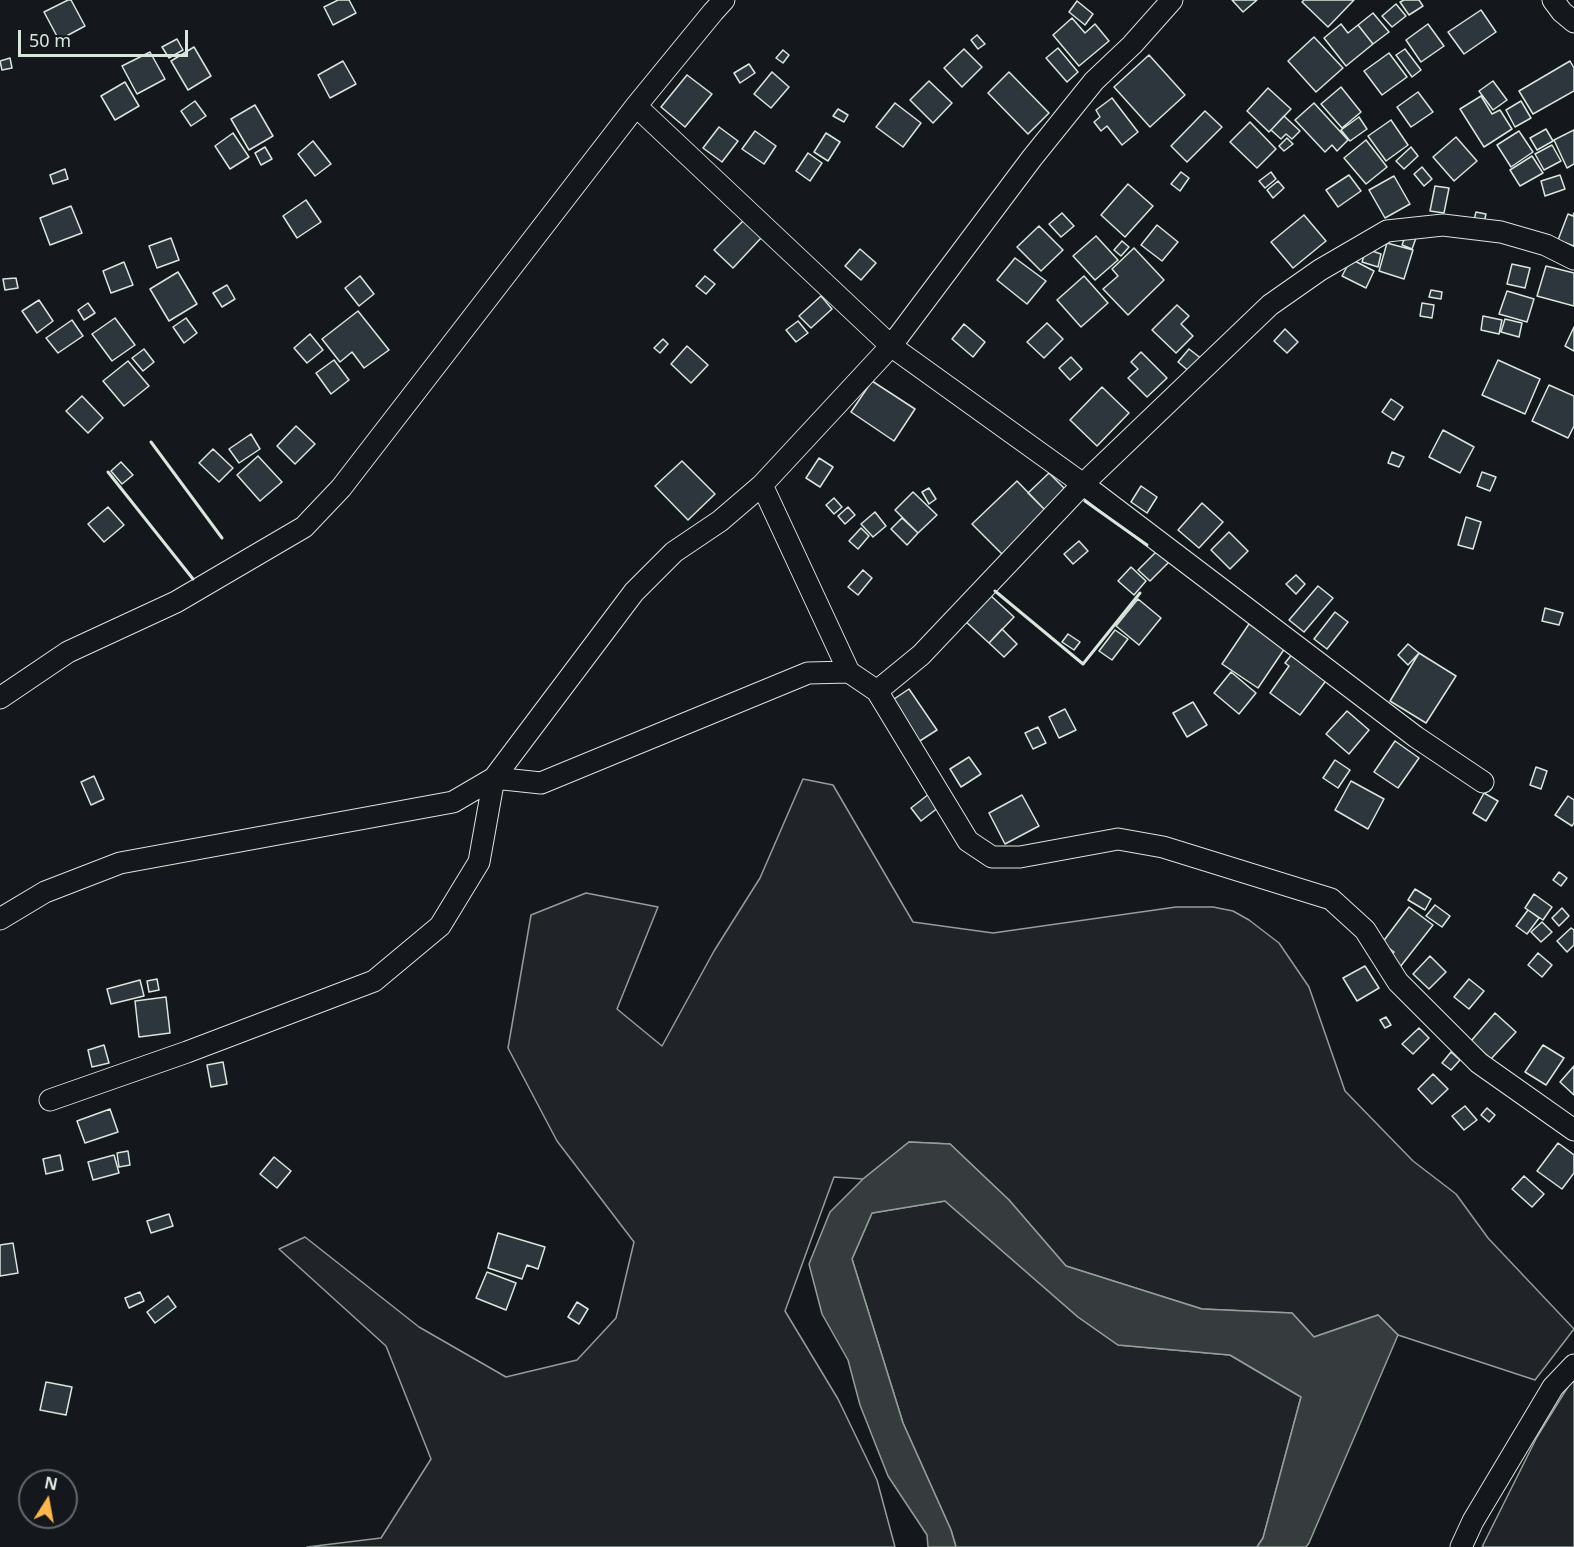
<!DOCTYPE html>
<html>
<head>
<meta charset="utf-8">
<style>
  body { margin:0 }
  #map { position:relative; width:1574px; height:1547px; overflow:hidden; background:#14181c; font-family:"Noto Sans",sans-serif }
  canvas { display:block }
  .north { position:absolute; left:18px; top:1469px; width:60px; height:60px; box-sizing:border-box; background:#14181c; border:2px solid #626a69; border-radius:50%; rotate:11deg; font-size:16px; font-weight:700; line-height:24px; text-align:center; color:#d8e6dc }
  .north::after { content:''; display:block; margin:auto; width:21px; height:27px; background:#ffb74d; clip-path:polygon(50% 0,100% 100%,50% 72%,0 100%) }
  .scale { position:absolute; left:18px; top:30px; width:170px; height:27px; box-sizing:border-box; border:3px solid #d8e6dc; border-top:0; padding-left:8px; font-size:18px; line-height:21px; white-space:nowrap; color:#d8e6dc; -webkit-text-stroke:4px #14181c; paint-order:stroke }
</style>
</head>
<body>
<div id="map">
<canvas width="1574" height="1547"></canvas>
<div class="north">N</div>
<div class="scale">50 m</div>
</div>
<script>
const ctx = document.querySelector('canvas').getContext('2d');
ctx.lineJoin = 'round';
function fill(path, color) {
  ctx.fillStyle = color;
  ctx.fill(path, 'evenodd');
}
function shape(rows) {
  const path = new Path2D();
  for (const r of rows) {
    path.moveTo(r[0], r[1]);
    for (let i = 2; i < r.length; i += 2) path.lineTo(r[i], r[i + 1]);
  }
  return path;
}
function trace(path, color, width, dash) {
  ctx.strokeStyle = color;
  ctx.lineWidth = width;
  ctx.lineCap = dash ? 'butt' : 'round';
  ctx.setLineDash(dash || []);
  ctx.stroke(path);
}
const green = shape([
  [803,779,833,785,913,922,993,933,1176,907,1213,907,1233,911,1249,920,1279,943,1309,987,1345,1091,1413,1161,1456,1194,1488,1238,1574,1329,1535,1380,1398,1335,1378,1315,1314,1337,1292,1313,1202,1309,1066,1266,1009,1200,950,1144,909,1142,863,1179,834,1177,785,1311,838,1399,877,1480,895,1547,307,1547,381,1538,431,1459,386,1346,279,1249,305,1237,419,1327,506,1377,577,1360,616,1318,634,1242,557,1141,508,1048,531,915,586,893,658,907,617,1009,662,1046,714,951,760,878,803,779],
  [945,1201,1078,1317,1118,1345,1230,1355,1301,1397,1263,1538,1257,1547,956,1547,951,1530,903,1423,852,1259,872,1213,945,1201],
  [1574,1377,1574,1547,1482,1547,1537,1437,1574,1377]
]);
const water = shape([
  [909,1142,950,1144,1009,1200,1066,1266,1202,1309,1292,1313,1314,1337,1378,1315,1398,1335,1309,1543,1306,1547,1257,1547,1263,1538,1301,1397,1230,1355,1118,1345,1078,1317,945,1201,872,1213,852,1259,903,1423,951,1530,956,1547,928,1547,927,1535,888,1476,860,1405,848,1360,822,1314,809,1264,830,1212,863,1179,909,1142]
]);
const building = shape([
  [68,0,71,0,85,26,59,40,44,12,68,0],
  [338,0,349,0,356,13,333,25,324,7,338,0],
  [1232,0,1257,0,1243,12,1232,0],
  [1304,0,1354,0,1328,27,1302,2,1304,0],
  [1404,0,1419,0,1423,6,1409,15,1400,2,1404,0],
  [1077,1,1093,14,1085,25,1069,12,1077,1],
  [1396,4,1406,16,1392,27,1382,16,1396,4],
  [1481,10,1496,32,1464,54,1448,32,1481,10],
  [1373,13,1389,32,1373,44,1358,25,1373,13],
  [1072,18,1085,33,1095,24,1109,41,1079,66,1053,35,1072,18],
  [1341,24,1348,33,1358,25,1373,44,1346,66,1324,38,1341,24],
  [1428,24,1444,46,1421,62,1406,40,1428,24],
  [977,35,985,44,978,49,971,40,977,35],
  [1314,37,1343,68,1316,92,1288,61,1314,37],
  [177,39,183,50,169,58,162,47,177,39],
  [194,47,211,76,188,90,171,61,194,47],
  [1058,48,1078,72,1067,82,1046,58,1058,48],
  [964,49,982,67,962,87,944,68,964,49],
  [1405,49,1421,70,1412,77,1396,55,1405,49],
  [783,50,789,55,783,63,776,58,783,50],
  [150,52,165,79,137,94,122,66,150,52],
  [1389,53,1407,77,1382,95,1364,71,1389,53],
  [1149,55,1185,95,1150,127,1114,87,1149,55],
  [10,58,12,68,2,70,0,61,10,58],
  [343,61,356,84,330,98,318,75,343,61],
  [1570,61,1574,68,1574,91,1533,114,1519,91,1570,61],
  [749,64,755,73,740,83,734,73,749,64],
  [772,72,789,87,771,108,754,94,772,72],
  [1009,72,1049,113,1028,134,988,93,1009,72],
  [687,75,712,94,685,127,661,107,687,75],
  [929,81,952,103,933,123,910,100,929,81],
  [1493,81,1507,100,1493,110,1479,91,1493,81],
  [125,82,139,106,115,120,101,96,125,82],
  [1341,87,1361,112,1342,128,1321,104,1341,87],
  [1268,88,1291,109,1269,132,1247,111,1268,88],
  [1418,92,1433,112,1411,127,1397,107,1418,92],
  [1481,96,1492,114,1500,110,1512,129,1484,147,1460,109,1481,96],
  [1112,98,1138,132,1122,145,1107,126,1101,131,1094,122,1100,117,1096,110,1112,98],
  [195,101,206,116,191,126,181,111,195,101],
  [1521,101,1531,118,1515,127,1506,110,1521,101],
  [895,103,921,123,903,147,876,127,895,103],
  [1314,103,1348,140,1337,151,1332,145,1325,152,1295,120,1314,103],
  [255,105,273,136,249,150,231,119,255,105],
  [838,109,848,115,844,122,833,116,838,109],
  [1205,111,1222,127,1187,162,1171,146,1205,111],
  [1284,116,1300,131,1292,139,1286,134,1281,139,1271,130,1284,116],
  [1359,117,1367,129,1350,141,1341,130,1359,117],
  [1391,120,1408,145,1386,161,1368,136,1391,120],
  [1250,122,1276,149,1257,168,1230,142,1250,122],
  [719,127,738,141,722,162,703,148,719,127],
  [1546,129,1553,141,1537,150,1530,138,1546,129],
  [1574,130,1574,164,1567,168,1554,140,1574,130],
  [755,131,776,146,764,164,742,149,755,131],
  [1519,131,1533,152,1511,167,1497,145,1519,131],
  [233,133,249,157,230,169,215,146,233,133],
  [826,133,840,142,828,161,814,152,826,133],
  [1456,137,1477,161,1454,181,1433,157,1456,137],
  [1287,138,1293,144,1284,151,1279,146,1287,138],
  [1366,140,1387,167,1366,184,1344,158,1366,140],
  [313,141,331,164,315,176,298,154,313,141],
  [1552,145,1561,161,1544,170,1535,154,1552,145],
  [265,147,272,159,261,165,255,153,265,147],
  [1411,147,1418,156,1404,169,1396,161,1411,147],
  [808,153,822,163,810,181,796,171,808,153],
  [1532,156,1543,173,1520,186,1510,170,1532,156],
  [1422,167,1432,179,1424,186,1414,174,1422,167],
  [65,169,68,179,53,184,50,175,65,169],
  [1181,172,1189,178,1180,191,1171,184,1181,172],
  [1271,172,1276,179,1265,188,1259,181,1271,172],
  [1349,175,1361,191,1338,207,1326,190,1349,175],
  [1560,175,1565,189,1545,196,1541,181,1560,175],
  [1394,176,1410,204,1385,218,1369,190,1394,176],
  [1278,181,1284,188,1273,198,1267,190,1278,181],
  [1128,184,1153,206,1125,237,1101,215,1128,184],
  [1435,186,1449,188,1444,213,1430,211,1435,186],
  [306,200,321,222,297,238,283,216,306,200],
  [71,206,82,233,50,245,40,218,71,206],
  [1476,212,1486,214,1484,223,1474,220,1476,212],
  [1062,213,1074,226,1061,237,1049,224,1062,213],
  [1574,213,1574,246,1558,240,1568,214,1573,216,1574,213],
  [1304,215,1326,241,1293,268,1271,242,1304,215],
  [744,220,762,237,733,268,714,250,744,220],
  [1157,225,1178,242,1162,261,1141,245,1157,225],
  [1039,226,1063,250,1041,271,1017,247,1039,226],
  [1406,234,1416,238,1412,249,1402,245,1406,234],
  [1096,236,1118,260,1095,280,1073,256,1096,236],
  [171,238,179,260,157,268,149,246,171,238],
  [1122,241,1129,247,1121,256,1114,250,1122,241],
  [1387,243,1413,250,1404,279,1379,271,1387,243],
  [1134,248,1164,280,1128,315,1103,289,1118,276,1112,269,1134,248],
  [860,249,876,263,861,280,845,266,860,249],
  [1366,249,1381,254,1378,267,1362,262,1366,249],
  [1015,258,1046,281,1027,304,997,280,1015,258],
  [1351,259,1374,271,1366,288,1342,276,1351,259],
  [124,262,133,285,111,293,103,271,124,262],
  [1512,264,1530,268,1525,288,1507,284,1512,264],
  [1546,266,1574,273,1574,306,1537,296,1546,266],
  [178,272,197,304,169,321,150,289,178,272],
  [360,276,374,294,359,306,345,288,360,276],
  [705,276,715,284,706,294,696,286,705,276],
  [1084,276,1108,303,1081,327,1057,300,1084,276],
  [16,278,18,288,5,290,3,279,16,278],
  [227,285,235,299,222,307,213,293,227,285],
  [1431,290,1442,292,1441,299,1429,297,1431,290],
  [1507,291,1534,299,1527,322,1499,314,1507,291],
  [821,296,832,309,811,328,799,316,821,296],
  [39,300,53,321,37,333,22,311,39,300],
  [88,303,95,313,84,320,78,310,88,303],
  [1422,303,1434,305,1432,318,1420,316,1422,303],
  [1177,305,1189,316,1181,324,1193,336,1176,353,1152,330,1177,305],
  [358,311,389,350,364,368,352,352,340,362,322,339,358,311],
  [1483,316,1502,320,1499,334,1481,330,1483,316],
  [115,318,135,345,112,361,92,334,115,318],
  [186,318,197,333,184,343,173,327,186,318],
  [1505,319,1522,323,1519,337,1501,332,1505,319],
  [72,320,83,336,58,353,46,338,72,320],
  [798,321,808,333,796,342,786,330,798,321],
  [1047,323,1063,339,1044,358,1027,342,1047,323],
  [964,324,985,342,973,357,952,339,964,324],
  [1574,327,1574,351,1565,346,1574,327],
  [1285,329,1298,342,1287,353,1274,341,1285,329],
  [310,334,323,350,307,363,294,348,310,334],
  [663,339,668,344,660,353,654,348,663,339],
  [687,346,708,365,691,383,671,364,687,346],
  [144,349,154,362,143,371,132,358,144,349],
  [1189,349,1202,359,1190,372,1178,362,1189,349],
  [1141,352,1167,378,1147,397,1128,378,1138,369,1131,362,1141,352],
  [1071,357,1082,369,1070,380,1059,368,1071,357],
  [334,360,349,380,331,394,316,373,334,360],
  [1498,360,1540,379,1525,414,1482,395,1498,360],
  [128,361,149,386,124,406,103,381,128,361],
  [872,381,915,409,894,441,851,412,872,381],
  [1549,385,1574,396,1574,426,1568,438,1532,421,1549,385],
  [1102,387,1129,413,1097,446,1070,420,1102,387],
  [82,396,103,418,88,433,66,411,82,396],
  [1391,399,1403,407,1394,420,1382,412,1391,399],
  [296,426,315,444,295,464,277,446,296,426],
  [1443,430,1474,447,1460,473,1429,457,1443,430],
  [251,434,260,449,239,463,229,449,251,434],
  [213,449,233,468,219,482,199,463,213,449],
  [1392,452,1404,457,1399,467,1388,463,1392,452],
  [258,456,282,482,260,501,237,475,258,456],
  [819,458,833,467,820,487,806,478,819,458],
  [682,461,715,494,688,520,655,486,682,461],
  [121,462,133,475,122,484,111,471,121,462],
  [1482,472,1496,477,1490,491,1477,486,1482,472],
  [1049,473,1068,492,1047,512,1028,493,1049,473],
  [1017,481,1047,512,1003,555,972,524,1017,481],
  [1141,486,1157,497,1147,513,1131,502,1141,486],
  [929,488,936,499,929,504,922,492,929,488],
  [913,492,937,515,918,533,895,510,913,492],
  [834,498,842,507,834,514,826,505,834,498],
  [1202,503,1223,522,1199,548,1178,530,1202,503],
  [108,507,124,525,104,542,88,524,108,507],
  [848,507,855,515,845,524,838,516,848,507],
  [875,512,886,526,873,537,861,524,875,512],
  [1466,517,1481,522,1473,549,1458,545,1466,517],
  [902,518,918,533,907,545,891,529,902,518],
  [861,528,869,536,858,549,849,541,861,528],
  [1229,532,1248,551,1230,569,1211,550,1229,532],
  [1079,541,1088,551,1073,564,1064,554,1079,541],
  [1158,550,1170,561,1150,581,1138,570,1158,550],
  [1131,567,1146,581,1134,595,1118,581,1131,567],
  [863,570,872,578,858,595,848,587,863,570],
  [1296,575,1305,584,1296,594,1286,584,1296,575],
  [1318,586,1333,598,1304,632,1289,620,1318,586],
  [990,595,1014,617,989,643,965,621,990,595],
  [1138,599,1161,618,1139,645,1116,626,1138,599],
  [1545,608,1563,613,1559,625,1542,621,1545,608],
  [1335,612,1348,622,1327,649,1314,639,1335,612],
  [1249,624,1285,648,1258,688,1222,664,1249,624],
  [1002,629,1017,644,1004,657,989,643,1002,629],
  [1115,630,1128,639,1112,660,1099,651,1115,630],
  [1068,634,1080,642,1074,650,1062,642,1068,634],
  [1408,644,1419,653,1408,665,1398,655,1408,644],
  [1293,653,1328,678,1300,715,1270,693,1289,666,1285,663,1293,653],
  [1419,653,1456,676,1426,723,1390,701,1419,653],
  [1231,672,1256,693,1239,714,1214,693,1231,672],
  [909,689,937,730,915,744,888,703,909,689],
  [1193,702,1207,725,1187,737,1173,713,1193,702],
  [1065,709,1076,730,1059,738,1049,717,1065,709],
  [1347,711,1369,730,1349,754,1326,734,1347,711],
  [1038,727,1046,743,1033,749,1025,733,1038,727],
  [1395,741,1419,758,1398,788,1374,772,1395,741],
  [969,757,981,774,961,787,950,769,969,757],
  [1335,760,1350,770,1338,788,1323,778,1335,760],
  [1536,767,1547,771,1541,789,1530,785,1536,767],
  [94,776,104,799,91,805,81,782,94,776],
  [1351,781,1384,799,1368,829,1335,810,1351,781],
  [1484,793,1498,801,1486,821,1473,813,1484,793],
  [929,794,939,807,921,821,911,808,929,794],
  [1022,795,1039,826,1005,844,989,813,1022,795],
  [1568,796,1574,800,1574,823,1572,826,1555,815,1568,796],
  [1559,872,1567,878,1561,886,1553,880,1559,872],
  [1415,889,1431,899,1425,910,1408,900,1415,889],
  [1534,894,1552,907,1543,920,1525,908,1534,894],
  [1435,905,1450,916,1442,927,1426,916,1435,905],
  [1409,907,1433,925,1400,967,1388,959,1394,952,1382,943,1409,907],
  [1562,908,1569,916,1559,926,1552,918,1562,908],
  [1528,910,1539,918,1527,934,1516,926,1528,910],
  [1542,922,1552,932,1541,942,1531,932,1542,922],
  [1571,928,1574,930,1574,945,1567,952,1557,941,1571,928],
  [1538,953,1552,965,1542,977,1528,965,1538,953],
  [1430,956,1446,972,1429,989,1413,974,1430,956],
  [1365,966,1379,988,1357,1001,1343,978,1365,966],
  [157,979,159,990,149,992,147,981,157,979],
  [1469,979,1484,991,1469,1009,1454,997,1469,979],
  [140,980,144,996,111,1004,107,989,140,980],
  [166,997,170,1033,139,1037,135,1001,166,997],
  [1495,1013,1516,1032,1491,1059,1471,1041,1495,1013],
  [1386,1017,1391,1025,1385,1028,1380,1020,1386,1017],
  [1419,1028,1429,1038,1413,1054,1402,1044,1419,1028],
  [104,1045,109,1063,92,1067,88,1050,104,1045],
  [1543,1045,1564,1058,1546,1085,1525,1072,1543,1045],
  [1451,1052,1460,1060,1451,1070,1442,1063,1451,1052],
  [223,1062,227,1084,211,1087,207,1065,223,1062],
  [1574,1066,1574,1095,1560,1082,1574,1066],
  [1433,1074,1448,1089,1432,1104,1418,1089,1433,1074],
  [1465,1106,1477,1120,1464,1130,1452,1116,1465,1106],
  [1487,1108,1495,1115,1489,1122,1481,1115,1487,1108],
  [110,1109,118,1132,85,1143,77,1121,110,1109],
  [1558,1143,1574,1155,1574,1173,1562,1189,1537,1171,1558,1143],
  [128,1151,130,1165,119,1167,117,1153,128,1151],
  [60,1155,63,1170,46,1174,43,1159,60,1155],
  [114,1155,119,1173,93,1180,88,1162,114,1155],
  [274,1157,291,1171,277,1188,260,1174,274,1157],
  [1524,1176,1544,1194,1532,1207,1512,1189,1524,1176],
  [169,1214,173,1226,151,1233,147,1221,169,1214],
  [498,1233,545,1247,538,1269,527,1265,522,1279,488,1268,498,1233],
  [13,1243,18,1273,0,1276,0,1245,13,1243],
  [487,1272,516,1283,506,1310,476,1298,487,1272],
  [140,1292,144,1301,129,1308,125,1298,140,1292],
  [168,1296,176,1307,155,1323,147,1312,168,1296],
  [577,1302,588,1309,579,1324,568,1317,577,1302],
  [46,1382,72,1387,66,1415,40,1410,46,1382]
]);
const street = shape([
  [1553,0,1562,12,1574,22],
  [636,106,891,346,1083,484,1416,737,1483,782],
  [762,485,849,672],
  [877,691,921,655,1083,484,1270,305,1320,270,1387,231,1443,225,1501,232,1546,245,1574,259],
  [0,698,68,652,176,602,304,527,341,488,636,106,713,12,724,0],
  [0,919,45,892,120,863,453,802,494,778,634,592,674,552,720,521,762,485,891,346,1032,158,1094,81,1132,45,1172,0],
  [50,1100,187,1052,374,981,440,926,479,862,494,778,541,783,808,673,849,672,877,691,968,841,992,857,1020,857,1118,839,1163,847,1331,899,1365,930,1398,982,1479,1063,1574,1130],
  [1461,1547,1473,1521,1553,1387,1574,1365]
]);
const wall = shape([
  [151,442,222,538],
  [108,472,193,579],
  [1085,501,1147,545],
  [995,591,1083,664,1140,593]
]);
fill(green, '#202428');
trace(green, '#939e99', 1.5);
fill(water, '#363b3e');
trace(water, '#939e99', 1.5);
fill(building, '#2c363c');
trace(building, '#d8e6dc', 1.5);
trace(street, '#d8e6dc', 23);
trace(street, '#14181c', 21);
trace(wall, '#d8e6dc', 3);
</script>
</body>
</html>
